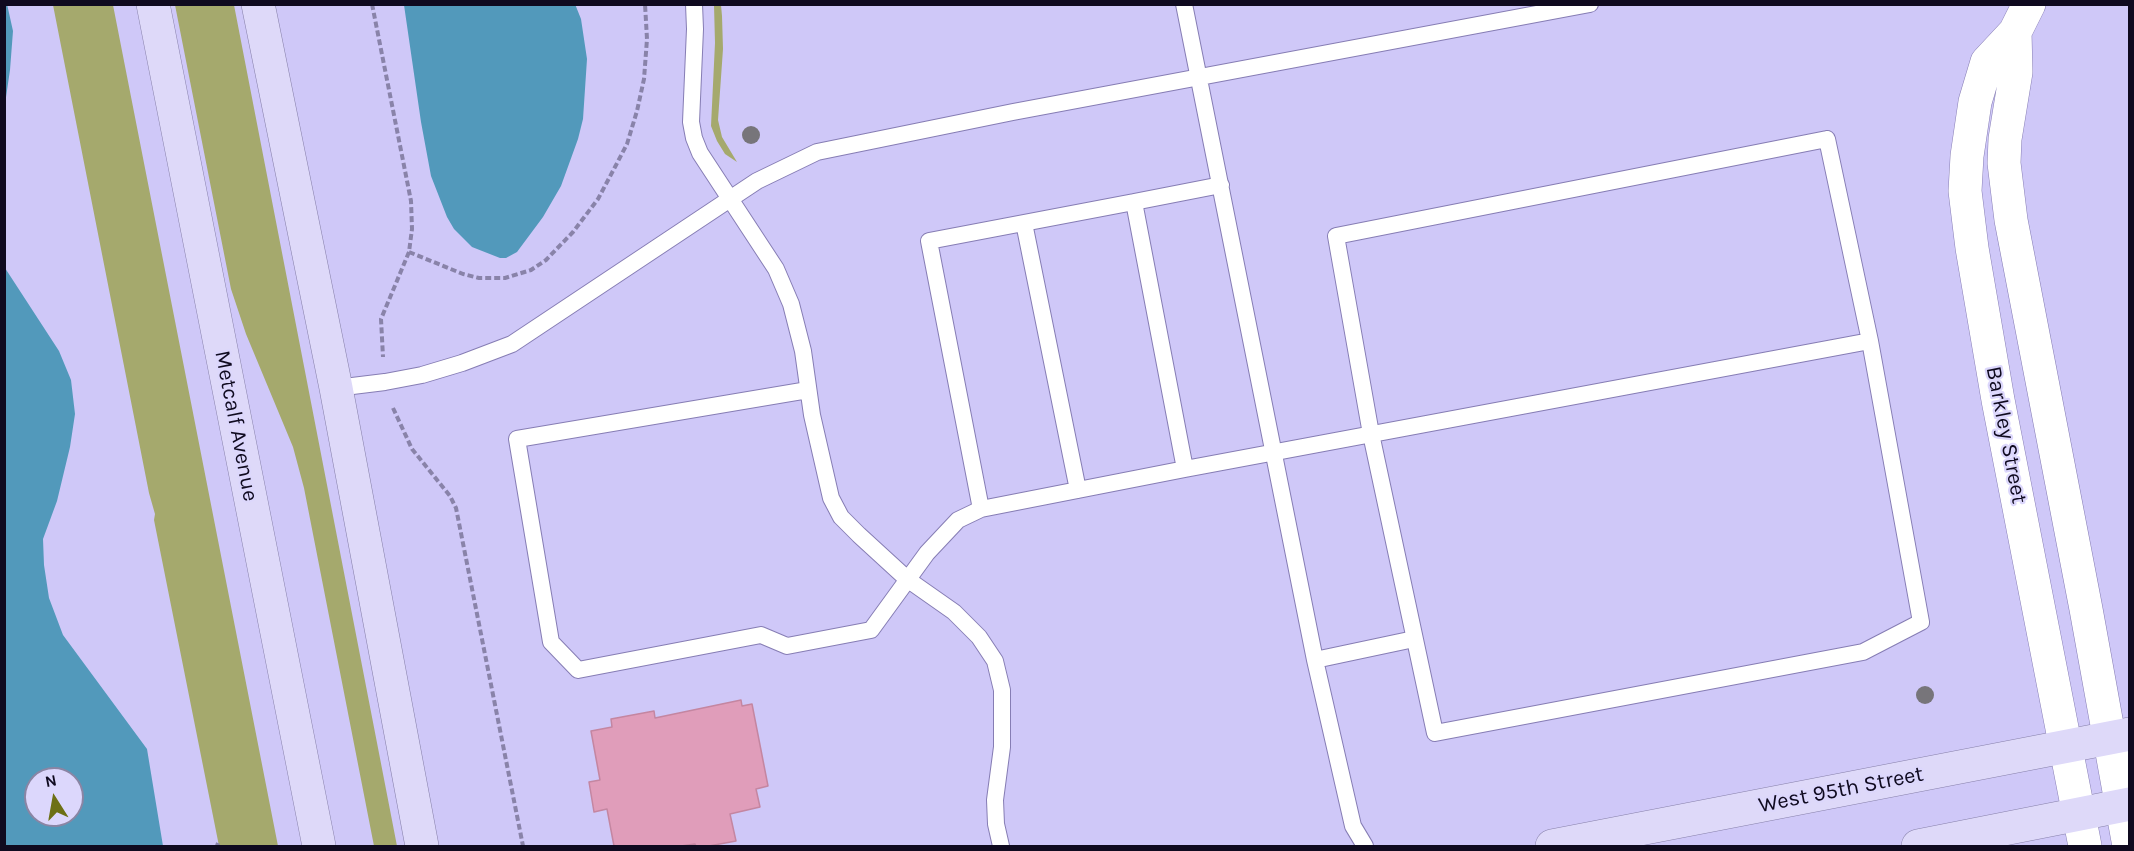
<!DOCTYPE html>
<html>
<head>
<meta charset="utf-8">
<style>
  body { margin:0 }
  #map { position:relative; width:2134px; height:851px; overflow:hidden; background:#cfc8f8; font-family:Karla,sans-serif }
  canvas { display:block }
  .frame { position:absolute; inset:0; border:6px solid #0f0a1f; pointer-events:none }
  .north { position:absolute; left:24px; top:767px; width:60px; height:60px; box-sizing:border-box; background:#dcd7fc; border:2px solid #8a85a4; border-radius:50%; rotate:349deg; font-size:16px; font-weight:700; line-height:24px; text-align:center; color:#0f0a1f }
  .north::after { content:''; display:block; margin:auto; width:21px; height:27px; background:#6d7015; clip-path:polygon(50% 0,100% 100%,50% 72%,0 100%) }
</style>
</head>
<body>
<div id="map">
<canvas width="2134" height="851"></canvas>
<div class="frame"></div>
<div class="north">N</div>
</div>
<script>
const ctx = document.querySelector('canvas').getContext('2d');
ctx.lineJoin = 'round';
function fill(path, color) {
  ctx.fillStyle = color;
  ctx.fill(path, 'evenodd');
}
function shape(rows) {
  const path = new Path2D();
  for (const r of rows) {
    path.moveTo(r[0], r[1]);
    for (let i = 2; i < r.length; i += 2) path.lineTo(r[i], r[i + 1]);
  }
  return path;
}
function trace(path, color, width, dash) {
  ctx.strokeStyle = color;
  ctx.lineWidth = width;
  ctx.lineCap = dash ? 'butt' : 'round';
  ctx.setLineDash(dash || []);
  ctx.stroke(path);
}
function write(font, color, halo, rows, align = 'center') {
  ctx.font = font + ' Karla,sans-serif';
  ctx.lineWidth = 4.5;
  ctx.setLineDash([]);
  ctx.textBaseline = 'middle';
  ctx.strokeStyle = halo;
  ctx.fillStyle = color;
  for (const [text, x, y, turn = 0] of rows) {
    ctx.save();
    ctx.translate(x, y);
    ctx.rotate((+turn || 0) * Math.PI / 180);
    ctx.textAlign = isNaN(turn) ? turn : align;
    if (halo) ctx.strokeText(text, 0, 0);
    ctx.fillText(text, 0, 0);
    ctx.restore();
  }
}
const green = shape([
  [53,5,113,5,278,846,219,846,154,520,155,514,149,493],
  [175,5,234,5,397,846,374,846,304,488,293,447,246,334,231,289],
  [714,5,721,5,722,16,723,49,718,120,722,137,737,162,725,154,717,141,711,126,715,43]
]);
const water = shape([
  [7,4,13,31,10,70,5,104,4,5],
  [575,4,581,19,587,59,583,119,578,139,561,186,543,217,517,252,506,258,500,258,472,247,454,229,447,217,431,176,421,122,404,5],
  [5,268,59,351,71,380,75,414,70,447,57,501,43,539,44,565,49,598,63,635,147,749,163,846,5,846],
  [36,779,72,779,72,815,36,815]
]);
const building = shape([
  [741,700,742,706,752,704,768,786,756,789,760,807,730,814,736,841,709,846,696,846,695,844,681,846,614,846,607,809,594,812,589,782,600,780,591,731,612,727,611,719,654,711,655,718,741,700]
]);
const path = shape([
  [372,4,411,201,412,229,409,252,381,319,383,357],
  [409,252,463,274,479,278,505,278,531,270,546,260,573,232,598,199,615,167,627,144,637,111,644,79,647,39,645,4],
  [393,408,412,449,450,496,456,508,523,846],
  [217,846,218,843]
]);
const lane = shape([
  [694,4,695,29,691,122,694,138,700,153,776,269,791,304,803,351,812,415,831,498,841,517,859,535,907,579,954,612,979,637,995,661,1002,690,1002,747,995,800,996,824,1001,846],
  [1184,4,1315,660,1353,826,1365,846],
  [1827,139,1870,341,1921,622,1863,652,1435,733,1371,434,1336,236,1827,139],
  [1134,202,1221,185],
  [1024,223,1078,490],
  [336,388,385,382,422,375,462,363,512,344,757,181,817,152,1013,112,1590,4],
  [808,390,517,439,551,642,578,670,761,635,787,646,871,630,927,553,958,520,981,509,1185,469,1870,341],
  [981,509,929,241,1134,202,1185,469],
  [1315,660,1414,639]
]);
const street = shape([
  [2029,4,2015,32,1987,62,1975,102,1967,156,1965,191,1972,248,1998,400,2085,846],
  [2015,32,2016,72,2005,139,2004,163,2011,220,2086,609,2129,846]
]);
const primary = shape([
  [153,4,319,846],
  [258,4,336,388,422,846],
  [1552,846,2130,734],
  [1918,846,2130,804]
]);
const trees = [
  [751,135],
  [1925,695]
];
const streetNames = [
  ["Metcalf Avenue",236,426,79],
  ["Barkley Street",2006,435,79],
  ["West 95th Street",1841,790,-11]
];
fill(green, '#a5a96d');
fill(water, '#5299bb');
fill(building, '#e09dba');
trace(building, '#c486a1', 1.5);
trace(lane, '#867db4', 18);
trace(street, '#867db4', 34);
trace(primary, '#8780aa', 34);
trace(path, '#8983a9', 4, [6, 3]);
trace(lane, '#fff', 16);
trace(street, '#fff', 33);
trace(primary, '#ded9f9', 33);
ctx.fillStyle = '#77757a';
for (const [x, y] of trees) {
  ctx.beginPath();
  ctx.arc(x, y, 9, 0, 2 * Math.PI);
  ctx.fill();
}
write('22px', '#0f0a1f', '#dcd7fc', streetNames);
</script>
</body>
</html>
